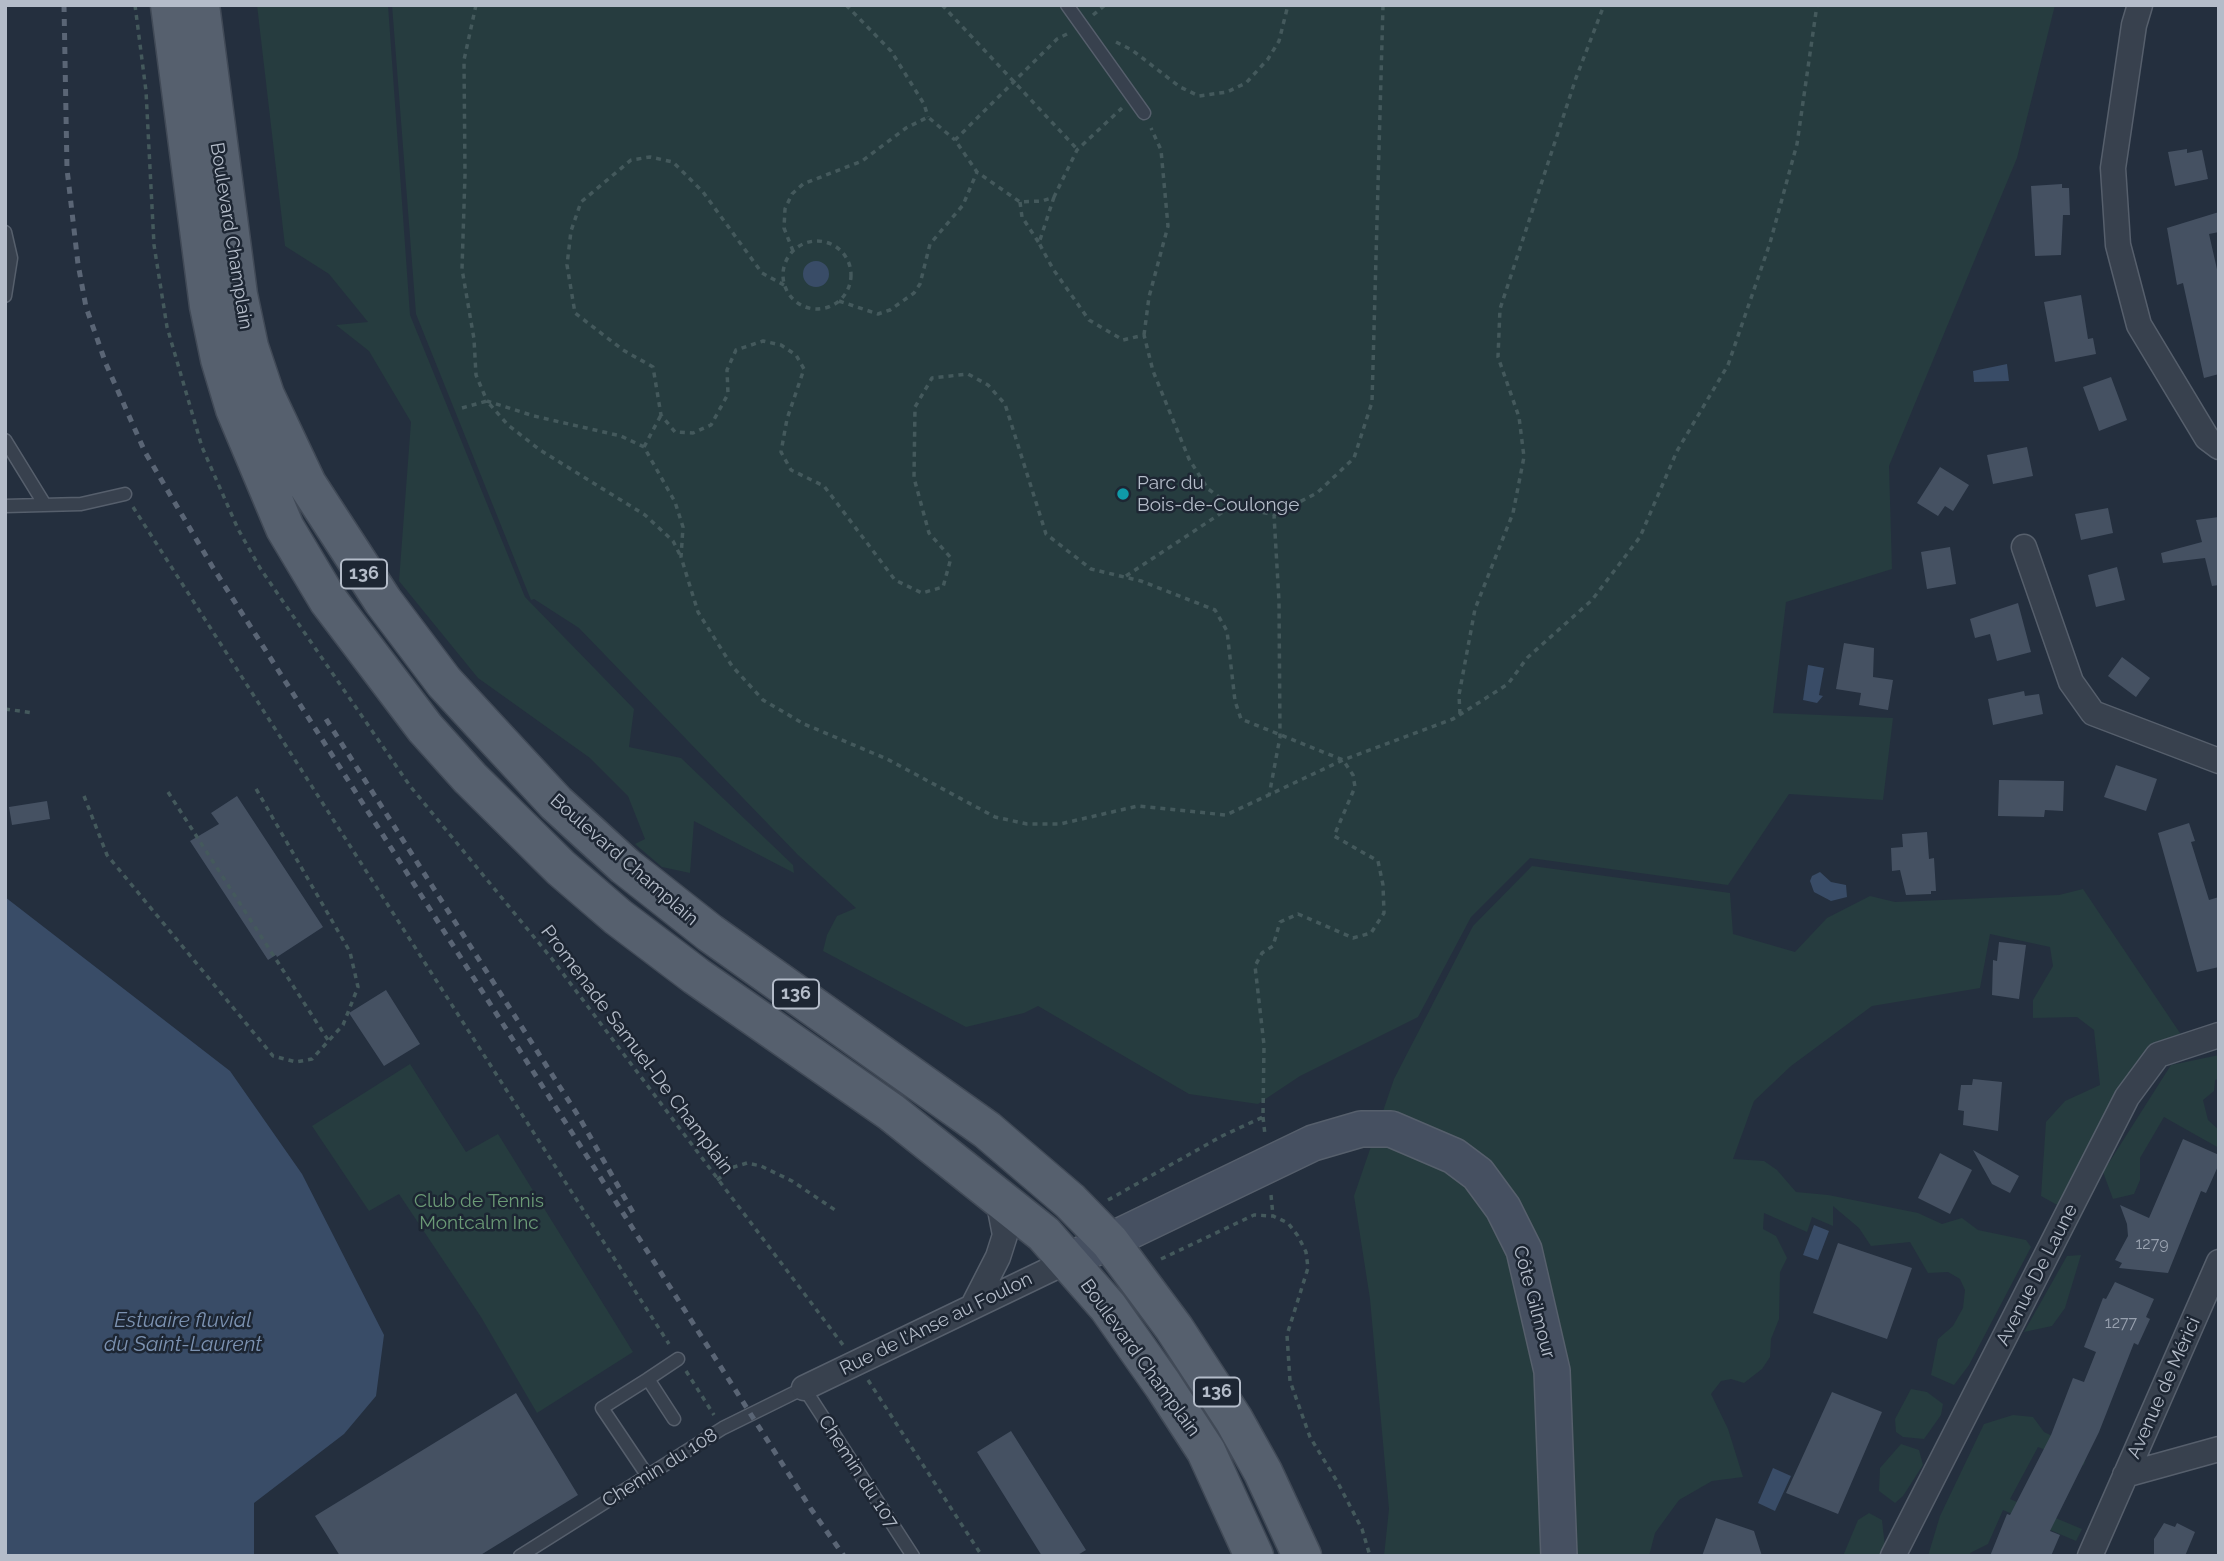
<!DOCTYPE html>
<html>
<head>
<meta charset="utf-8">
<style>
  body { margin:0 }
  #map { position:relative; width:2224px; height:1561px; overflow:hidden; background:#242f3e; font-family:Raleway,sans-serif }
  canvas { display:block }
  .frame { position:absolute; inset:0; border:7px solid #b4bcc9; pointer-events:none }
</style>
</head>
<body>
<div id="map">
<canvas width="2224" height="1561"></canvas>
<div class="frame"></div>
</div>
<script>
const ctx = document.querySelector('canvas').getContext('2d');
ctx.lineJoin = 'round';
function fill(path, color) {
  ctx.fillStyle = color;
  ctx.fill(path, 'evenodd');
}
function shape(rows) {
  const path = new Path2D();
  for (const r of rows) {
    if (r.length === 3) {
      path.moveTo(r[0] + r[2], r[1]);
      path.arc(r[0], r[1], r[2], 0, 2 * Math.PI);
      continue;
    }
    path.moveTo(r[0], r[1]);
    for (let i = 2; i < r.length; i += 2) path.lineTo(r[i], r[i + 1]);
  }
  return path;
}
function trace(path, color, width, dash) {
  ctx.strokeStyle = color;
  ctx.lineWidth = width;
  ctx.lineCap = dash ? 'butt' : 'round';
  ctx.setLineDash(dash || []);
  ctx.stroke(path);
}
function write(font, color, halo, rows, align = 'center') {
  ctx.font = font + ' Raleway,sans-serif';
  ctx.lineWidth = 5;
  ctx.setLineDash([]);
  ctx.textBaseline = 'middle';
  ctx.strokeStyle = halo;
  ctx.fillStyle = color;
  for (const [text, x, y, turn = 0] of rows) {
    ctx.save();
    ctx.translate(x, y);
    ctx.rotate((+turn || 0) * Math.PI / 180);
    ctx.textAlign = isNaN(turn) ? turn : align;
    if (halo) ctx.strokeText(text, 0, 0);
    ctx.fillText(text, 0, 0);
    ctx.restore();
  }
}
const green = shape([
  [257,5,388,5,410,315,525,597,634,709,629,747,681,758,793,865,794,873,694,821,690,873,662,867,635,844,645,839,628,796,590,758,478,678,399,581,411,422,369,351,336,325,368,322,329,274,285,246],
  [392,5,2055,5,2017,158,1889,466,1892,569,1786,602,1773,713,1893,718,1883,800,1789,794,1728,885,1530,858,1471,917,1418,1017,1300,1076,1258,1104,1189,1094,1038,1006,1024,1013,966,1027,823,951,827,935,837,916,856,908,798,855,579,628,534,599,531,600,416,314],
  [1532,866,1730,893,1733,934,1795,952,1827,918,1870,896,1895,902,2059,895,2083,889,2182,1036,2059,1206,2041,1196,2046,1122,2065,1101,2100,1085,2094,1030,2077,1017,2033,1018,2033,1000,2053,966,2050,947,1990,934,1980,988,1872,1006,1791,1066,1754,1101,1733,1159,1764,1161,1777,1170,1796,1192,1828,1195,1918,1213,1942,1224,1962,1218,1978,1230,2026,1240,2031,1247,1969,1365,1954,1385,1931,1375,1938,1339,1953,1326,1963,1308,1965,1290,1960,1279,1948,1272,1928,1273,1910,1242,1871,1246,1859,1228,1833,1206,1833,1226,1812,1217,1807,1232,1764,1213,1763,1229,1776,1236,1787,1258,1780,1272,1779,1319,1771,1339,1770,1357,1762,1369,1744,1383,1731,1379,1721,1381,1711,1394,1728,1429,1743,1477,1712,1481,1679,1500,1655,1533,1649,1556,1384,1556,1389,1509,1370,1299,1354,1196,1394,1079,1473,926],
  [2219,1055,2219,1079,2215,1080,2214,1091,2203,1100,2208,1120,2219,1130,2219,1148,2164,1117,2140,1158,2140,1180,2134,1194,2113,1199,2103,1172,2171,1065],
  [410,1064,466,1152,498,1134,633,1352,537,1413,481,1317,399,1194,369,1211,312,1126],
  [2081,1255,2065,1308,2052,1326,2024,1332,2067,1256],
  [1911,1389,1927,1392,1943,1404,1941,1415,1924,1439,1903,1437,1896,1432,1895,1419],
  [2013,1415,2033,1417,2044,1432,2087,1453,2084,1465,2038,1447,2010,1499,2082,1529,2076,1541,2003,1510,1988,1544,1970,1553,1971,1556,1928,1556,1940,1516,1984,1424],
  [1901,1444,1919,1450,1923,1465,1903,1496,1895,1503,1879,1491,1880,1468],
  [1869,1513,1882,1520,1885,1547,1880,1556,1843,1556,1858,1520]
]);
const water = shape([
  [816,274,13],
  [2007,364,2009,381,1974,382,1973,371],
  [1808,665,1824,668,1819,695,1823,696,1817,703,1803,700],
  [1820,872,1831,882,1846,885,1847,897,1831,901,1814,892,1810,881,1812,876],
  [5,897,230,1071,302,1174,384,1335,376,1396,344,1434,254,1503,254,1556,5,1556],
  [1814,1225,1829,1231,1818,1260,1803,1255],
  [1773,1468,1791,1476,1775,1511,1758,1503]
]);
const building = shape([
  [2187,149,2187,153,2202,150,2208,179,2175,186,2168,152],
  [2062,184,2062,188,2069,188,2070,215,2063,215,2061,255,2035,256,2031,186],
  [2219,212,2219,232,2209,234,2219,278,2219,374,2204,378,2183,283,2177,285,2167,228],
  [2081,295,2088,339,2093,338,2096,354,2055,362,2044,302],
  [2111,377,2127,420,2099,431,2083,387],
  [2027,447,2033,476,1993,484,1987,455],
  [1940,467,1969,485,1953,511,1945,506,1938,516,1917,503],
  [2108,508,2113,533,2081,540,2075,514],
  [2219,517,2219,585,2212,586,2205,558,2163,563,2161,553,2202,542,2196,520],
  [1950,547,1956,584,1927,589,1921,552],
  [2117,567,2125,600,2096,607,2088,575],
  [2018,603,2031,652,1997,661,1990,634,1975,638,1970,619],
  [1844,643,1874,648,1873,677,1893,680,1888,710,1859,705,1861,693,1836,689],
  [2122,657,2150,678,2136,697,2108,676],
  [2024,691,2025,696,2039,694,2043,714,1993,725,1988,699],
  [2116,765,2157,779,2146,811,2104,797],
  [1999,780,2064,781,2063,811,2045,810,2044,817,1998,816],
  [237,796,323,927,277,957,276,955,268,960,190,841,219,824,211,813],
  [47,801,50,819,12,825,9,807],
  [2189,823,2195,841,2191,842,2209,900,2219,897,2219,967,2197,972,2158,833],
  [1927,832,1929,859,1934,858,1936,891,1931,891,1931,894,1906,895,1900,870,1892,871,1891,848,1903,847,1902,834],
  [1999,942,2026,945,2019,999,1992,995,1993,960,1997,961],
  [386,990,420,1044,384,1066,349,1013],
  [1973,1079,2002,1082,1998,1131,1963,1125,1964,1111,1958,1110,1961,1085,1972,1085],
  [2183,1139,2219,1155,2219,1164,2206,1193,2201,1191,2168,1273,2119,1268,2122,1263,2115,1260,2128,1236,2127,1224,2120,1205,2149,1218],
  [1973,1150,2019,1176,2010,1193,1992,1184],
  [1940,1153,1972,1170,1950,1214,1918,1198],
  [1838,1243,1912,1268,1887,1339,1813,1313],
  [2115,1282,2154,1299,2146,1317,2150,1319,2138,1345,2134,1343,2099,1432,2050,1531,2060,1535,2051,1556,1990,1556,2007,1514,2010,1515,2051,1435,2073,1378,2084,1382,2096,1352,2084,1347,2103,1298,2106,1299],
  [1832,1392,1882,1412,1838,1514,1786,1493],
  [516,1393,578,1495,479,1556,340,1556,315,1516],
  [1011,1431,1086,1550,1076,1556,1042,1556,977,1452],
  [1716,1518,1754,1531,1762,1556,1702,1556],
  [2164,1523,2175,1527,2177,1523,2195,1532,2185,1556,2154,1556,2154,1539]
]);
const path = shape([
  [135,5,146,91,154,245,167,327,202,447,238,529,260,568,410,786,552,959,843,1345],
  [476,5,464,60,465,175,462,269,474,339,476,375,487,401,534,416,621,436,644,447,675,502,683,527,681,557,698,612,732,666,763,700,804,724,887,759,995,817,1027,824,1060,824,1138,806,1226,815,1343,760,1453,719,1508,684,1527,658,1592,600,1640,537,1677,451,1728,365,1770,243,1797,144,1817,5],
  [846,5,891,51,924,104,928,117],
  [942,5,1077,149],
  [1093,15,1105,5],
  [1067,34,1057,39,955,140,977,172,1020,202,1042,201,1054,197,1077,150,1122,108],
  [1116,42,1132,50,1180,87,1199,96,1227,92,1246,83,1268,59,1279,41,1288,5],
  [1054,197,1039,243,1053,269,1089,320,1123,340,1144,335,1153,371,1189,459,1208,489,1232,506,1274,515,1279,601,1280,737,1269,796],
  [1020,202,1022,217,1039,243],
  [817,275,34],
  [793,251,784,228,785,209,792,194,803,184,862,161,906,128,928,117,955,140],
  [784,285,762,273,703,192,673,162,650,157,631,160,581,202,571,231,567,265,575,313,623,350,653,367,661,415,675,432,693,433,711,425,728,394,727,370,736,350,763,341,781,345,796,355,804,369,787,419,781,452,791,470,824,486,895,580,922,593,943,587,951,558,929,533,914,478,915,407,932,378,968,374,988,385,1005,404,1046,534,1091,569,1141,581,1215,610,1227,631,1235,701,1241,719,1343,760,1353,775,1355,787,1334,836,1378,861,1383,885,1384,913,1371,933,1353,938,1298,914,1280,922,1273,946,1262,953,1255,966,1264,1045,1263,1117,1222,1136,1108,1200],
  [839,301,878,314,890,310,914,293,920,284,930,244,963,205,977,172],
  [1144,335,1149,297,1168,226,1161,150,1151,128],
  [462,408,487,401,508,425,540,450,645,515,673,541,681,557],
  [644,447,661,415],
  [133,507,669,1344],
  [1274,515,1317,493,1354,458,1372,402,1383,5],
  [1126,576,1232,506],
  [5,709,34,713],
  [1460,714,1459,695,1475,609,1513,513,1524,457,1519,417,1498,357,1500,309,1576,78,1604,5],
  [168,792,328,1040],
  [84,796,107,855,273,1056,296,1062,312,1059,343,1025,358,987,350,952,255,787],
  [1263,1117,1265,1135],
  [717,1180,734,1167,747,1163,761,1166,792,1181,838,1212],
  [1271,1195,1273,1216],
  [1161,1259,1254,1215,1273,1216,1288,1223,1298,1236,1306,1252,1308,1268,1287,1335,1290,1381,1310,1437,1338,1483,1362,1529,1370,1556],
  [686,1371,714,1415],
  [868,1380,982,1556]
]);
const lane = shape([
  [1067,5,1144,113],
  [5,232,11,258,5,296],
  [5,440,45,505],
  [5,506,81,504,125,494],
  [648,1379,678,1359],
  [647,1475,602,1408,648,1379,674,1419],
  [520,1556,723,1428,804,1388,913,1556]
]);
const street = shape([
  [2140,5,2134,25,2113,168,2118,245,2139,325,2207,438,2219,447],
  [2024,547,2071,682,2093,713,2219,761],
  [973,1306,998,1257,1005,1235,997,1194],
  [804,1388,1068,1261],
  [2125,1475,2219,1449],
  [1893,1556,2127,1097,2158,1055,2219,1035],
  [2090,1556,2219,1262]
]);
const secondary = shape([
  [1068,1261,1313,1143,1361,1129,1391,1129,1454,1156,1478,1174,1503,1208,1524,1250,1552,1371,1559,1556]
]);
const primary = shape([
  [170,5,209,306,220,359,235,409,285,528,328,600,425,728,470,778,561,868,618,917,696,976,891,1112,1044,1234,1108,1307,1163,1385,1206,1451,1254,1556],
  [200,5,238,295,249,347,265,395,307,484,383,601,444,682,492,734,556,803,625,866,710,933,987,1130,1070,1201,1110,1242,1174,1328,1234,1420,1263,1472,1302,1556]
]);
const rail = shape([
  [64,5,67,169,78,264,86,307,106,364,145,452,212,566,811,1509,844,1556],
  [326,719,579,1117,635,1216]
]);
const markers = [
  [1123,494,7,"#0f9aa8"]
];
const numberNames = [
  ["1279",2152,1244],
  ["1277",2121,1323]
];
const shields = [
  [364,574,46],
  [796,994,46],
  [1217,1392,46]
];
const shieldNames = [
  ["136",364,574],
  ["136",796,994],
  ["136",1217,1392]
];
const streetNames = [
  ["Boulevard Champlain",231,236,81],
  ["Boulevard Champlain",624,860,41],
  ["Promenade Samuel-De Champlain",637,1050,53],
  ["Avenue De Laune",2037,1275,-63],
  ["Côte Gilmour",1534,1302,75],
  ["Rue de l'Anse au Foulon",936,1324,-26],
  ["Boulevard Champlain",1140,1358,54],
  ["Avenue de Mérici",2164,1388,-66],
  ["Chemin du 108",660,1468,-32],
  ["Chemin du 107",858,1472,57]
];
const poiNames = [
  ["Parc du",1137,483],
  ["Bois-de-Coulonge",1137,505]
];
const parkNames = [
  ["Club de Tennis",479,1201],
  ["Montcalm Inc",479,1223]
];
const waterNames = [
  ["Estuaire fluvial",183,1321],
  ["du Saint-Laurent",183,1345]
];
fill(green, '#263c3f');
fill(water, '#394c67');
fill(building, '#455162');
trace(lane, '#565f6c', 15);
trace(street, '#565f6c', 27);
trace(secondary, '#565f6c', 38);
trace(primary, '#414a57', 41);
trace(path, '#44595c', 3.5, [5, 5]);
trace(lane, '#38414e', 12);
trace(street, '#38414e', 24);
trace(secondary, '#465061', 35);
trace(primary, '#56606e', 38);
trace(rail, '#5a6575', 5, [7, 7]);
for (const [x, y, r, color] of markers) {
  const dot = new Path2D();
  dot.arc(x, y, r, 0, 2 * Math.PI);
  ctx.fillStyle = color;
  ctx.fill(dot);
  trace(dot, '#1d2633', 2.5);
}
write('16px', '#98a1af', null, numberNames);
for (const [x, y, w] of shields) {
  const box = new Path2D();
  box.roundRect(x - w / 2, y - 14.5, w, 29, 5);
  ctx.fillStyle = '#1d2633';
  ctx.fill(box);
  trace(box, '#b4bcc9', 2);
}
write('bold 18px', '#b4bcc9', null, shieldNames);
write('19px', '#b4bcc9', '#1d2633', streetNames);
write('19px', '#b4bcc9', '#1d2633', poiNames, 'left');
write('19px', '#6b9a76', '#1d2633', parkNames);
write('italic 21px', '#7c92b1', '#1d2633', waterNames);
</script>
</body>
</html>
